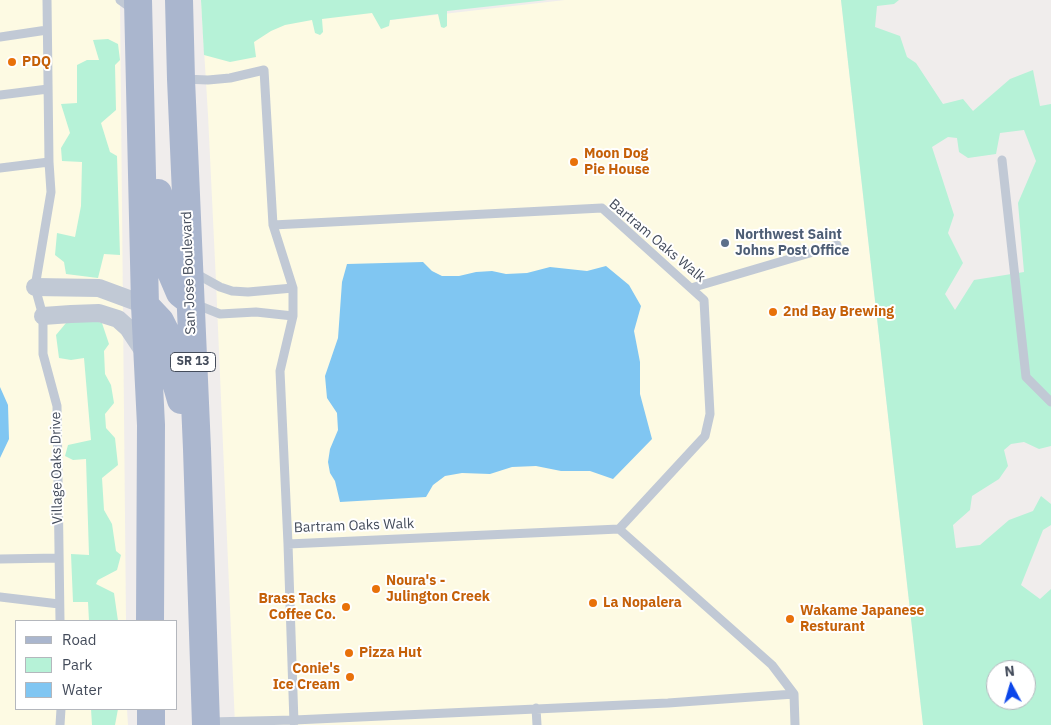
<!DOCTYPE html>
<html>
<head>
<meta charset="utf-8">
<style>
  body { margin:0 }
  #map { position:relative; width:1051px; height:725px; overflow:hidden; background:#f0edec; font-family:"IBM Plex Sans",sans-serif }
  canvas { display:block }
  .legend { position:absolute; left:15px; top:620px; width:162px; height:90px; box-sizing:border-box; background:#fff; border:1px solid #b4b7bd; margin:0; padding:6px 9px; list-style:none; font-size:15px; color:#444c5b }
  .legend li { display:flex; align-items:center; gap:10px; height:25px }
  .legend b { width:25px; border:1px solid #b4b7bd }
  .north { position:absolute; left:986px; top:660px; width:50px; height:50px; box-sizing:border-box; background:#fff; border:1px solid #b4b7bd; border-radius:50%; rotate:354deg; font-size:14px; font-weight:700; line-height:20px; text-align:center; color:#444c5b }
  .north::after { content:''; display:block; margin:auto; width:18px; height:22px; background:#0b46ea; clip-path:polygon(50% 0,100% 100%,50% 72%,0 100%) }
</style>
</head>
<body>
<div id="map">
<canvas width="1051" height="725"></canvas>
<ul class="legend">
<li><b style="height:6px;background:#aab6ce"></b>Road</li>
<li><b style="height:14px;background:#b6f2d7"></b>Park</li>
<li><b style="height:14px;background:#80c6f2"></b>Water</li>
</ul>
<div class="north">N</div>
</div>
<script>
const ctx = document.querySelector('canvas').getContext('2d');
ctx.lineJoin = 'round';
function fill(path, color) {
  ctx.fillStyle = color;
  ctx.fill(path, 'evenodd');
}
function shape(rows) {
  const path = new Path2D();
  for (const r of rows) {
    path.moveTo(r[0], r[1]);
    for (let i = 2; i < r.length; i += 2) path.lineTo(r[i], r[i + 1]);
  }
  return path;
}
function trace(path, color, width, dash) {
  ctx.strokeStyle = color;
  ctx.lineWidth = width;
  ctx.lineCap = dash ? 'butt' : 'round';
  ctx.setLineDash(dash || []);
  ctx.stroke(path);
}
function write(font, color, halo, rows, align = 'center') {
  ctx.font = font + ' "IBM Plex Sans",sans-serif';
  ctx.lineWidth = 4;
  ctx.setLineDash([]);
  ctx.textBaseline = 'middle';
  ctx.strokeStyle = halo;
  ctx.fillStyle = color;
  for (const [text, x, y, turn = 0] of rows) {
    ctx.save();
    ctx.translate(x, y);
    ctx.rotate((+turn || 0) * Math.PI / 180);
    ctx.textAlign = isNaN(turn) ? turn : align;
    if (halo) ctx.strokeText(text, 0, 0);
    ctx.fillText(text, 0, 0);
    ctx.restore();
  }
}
const commercial = shape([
  [0,0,120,0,126,621,16,621,16,709,127,709,128,725,0,725],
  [201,0,388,0,391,20,565,0,841,0,923,725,235,725,216,282,208,115]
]);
const green = shape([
  [201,0,547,0,447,11,447,26,444,28,441,27,438,14,390,20,389,26,381,29,372,13,322,19,323,32,320,35,315,33,312,20,285,25,271,31,254,42,256,57,230,62,204,55],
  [841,0,899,0,894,4,877,6,875,27,900,36,907,57,916,63,943,104,963,99,973,111,1010,79,1033,70,1040,106,1051,104,1051,446,1039,449,1024,442,1011,444,1004,450,1008,466,999,479,972,496,970,510,953,525,956,548,980,545,1009,520,1033,511,1041,496,1051,504,1051,525,1043,530,1021,585,1040,599,1051,589,1051,725,923,725],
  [1024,130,1036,161,1018,203,1024,272,974,280,955,310,945,294,963,263,948,233,954,215,932,147,948,137,957,138,959,152,968,158,996,154,1000,133],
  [996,670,1026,670,1026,700,996,700],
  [108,39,118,44,120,60,115,65,116,110,101,123,110,152,117,156,120,255,104,254,98,278,66,274,64,262,55,255,57,233,75,237,81,206,82,162,62,161,61,148,70,133,61,104,77,103,77,65,87,60,99,60,93,40],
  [89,319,102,323,109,344,104,351,105,374,111,385,114,403,105,414,106,428,115,438,118,465,102,478,104,510,112,524,116,551,121,555,117,570,98,580,96,584,114,593,118,621,89,621,88,602,73,602,71,554,89,555,86,459,73,460,65,456,68,445,91,440,84,358,71,360,59,358,56,335,66,323],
  [91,709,118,709,115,725,92,725]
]);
const water = shape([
  [423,262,432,271,442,276,459,276,476,272,492,271,506,274,527,273,550,267,587,271,606,266,629,285,641,306,634,331,640,362,640,394,652,439,613,479,590,471,561,471,536,466,512,467,490,474,462,473,445,476,433,485,426,497,340,502,335,481,330,473,328,462,330,449,338,430,337,413,327,398,325,376,338,338,342,282,347,264],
  [0,387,8,405,9,439,0,458]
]);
const lane = shape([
  [47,0,49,162],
  [120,0,134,10],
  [0,37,47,30],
  [183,79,208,80,230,78,264,70,273,225],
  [0,95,48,89],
  [1002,160,1026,377,1051,402],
  [0,168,49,162,51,192,35,287,43,316,43,354,57,406,60,621],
  [602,208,704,300,710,414,705,436,619,529,288,544,280,371,293,316,293,288,273,225,602,208],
  [193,272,220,287,232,291,248,292,293,288],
  [691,288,837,245],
  [195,304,220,314,256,312,293,316],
  [619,529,772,665,794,694,795,725],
  [288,544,294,723],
  [0,559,59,558],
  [0,597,59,604],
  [536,708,537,725],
  [210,722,294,720,668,703,794,694],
  [60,725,61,709]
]);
const street = shape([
  [35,287,99,288,145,305],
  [43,316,71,314,99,313,118,319,128,328,146,355]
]);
const primary = shape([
  [138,0,145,305,151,425,150,621],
  [179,0,181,79,197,449,206,725],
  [158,193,160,203,165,248,171,272,180,293,185,297],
  [145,305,160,321,166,333,172,350,177,386,181,400],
  [151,709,151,725]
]);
const markers = [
  [12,62,5,"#e8710a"],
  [574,162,5,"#e8710a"],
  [725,243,5,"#5c6f8a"],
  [773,312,5,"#e8710a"],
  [376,589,5,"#e8710a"],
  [593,603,5,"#e8710a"],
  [346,607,5,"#e8710a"],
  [790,619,5,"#e8710a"],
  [349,653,5,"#e8710a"],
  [350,677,5,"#e8710a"]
];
const shields = [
  [193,362,45]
];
const shieldNames = [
  ["SR 13",193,362]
];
const foodNames = [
  ["PDQ",22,62],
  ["Moon Dog",584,154],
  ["Pie House",584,170],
  ["2nd Bay Brewing",783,312],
  ["Noura's -",386,581],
  ["Julington Creek",386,597],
  ["Brass Tacks",336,599,"right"],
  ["Coffee Co.",336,615,"right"],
  ["La Nopalera",603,603],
  ["Wakame Japanese",800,611],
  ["Resturant",800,627],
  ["Pizza Hut",359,653],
  ["Conie's",340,669,"right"],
  ["Ice Cream",340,685,"right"]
];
const serviceNames = [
  ["Northwest Saint",735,235],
  ["Johns Post Office",735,251]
];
const streetNames = [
  ["Bartram Oaks Walk",657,241,40],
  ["San Jose Boulevard",189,273,-92],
  ["Village Oaks Drive",57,468,-91],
  ["Bartram Oaks Walk",354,526,-2]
];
fill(commercial, '#fdfae3');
fill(green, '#b6f2d7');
fill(water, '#80c6f2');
trace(lane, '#c1c9d5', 9);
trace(street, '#c1c9d5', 18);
trace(primary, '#aab6ce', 28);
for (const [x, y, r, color] of markers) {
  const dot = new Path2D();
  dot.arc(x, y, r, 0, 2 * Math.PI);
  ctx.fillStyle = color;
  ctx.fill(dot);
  trace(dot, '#fff', 2);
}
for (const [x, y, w] of shields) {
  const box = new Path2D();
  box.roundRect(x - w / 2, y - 9.5, w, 19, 4);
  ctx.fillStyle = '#fff';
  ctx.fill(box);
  trace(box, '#444c5b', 1);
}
write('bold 12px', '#444c5b', null, shieldNames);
write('bold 14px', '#c56008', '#fff', foodNames, 'left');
write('bold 14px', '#4e5e75', '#fff', serviceNames, 'left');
write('14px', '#444c5b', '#fff', streetNames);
</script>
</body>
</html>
